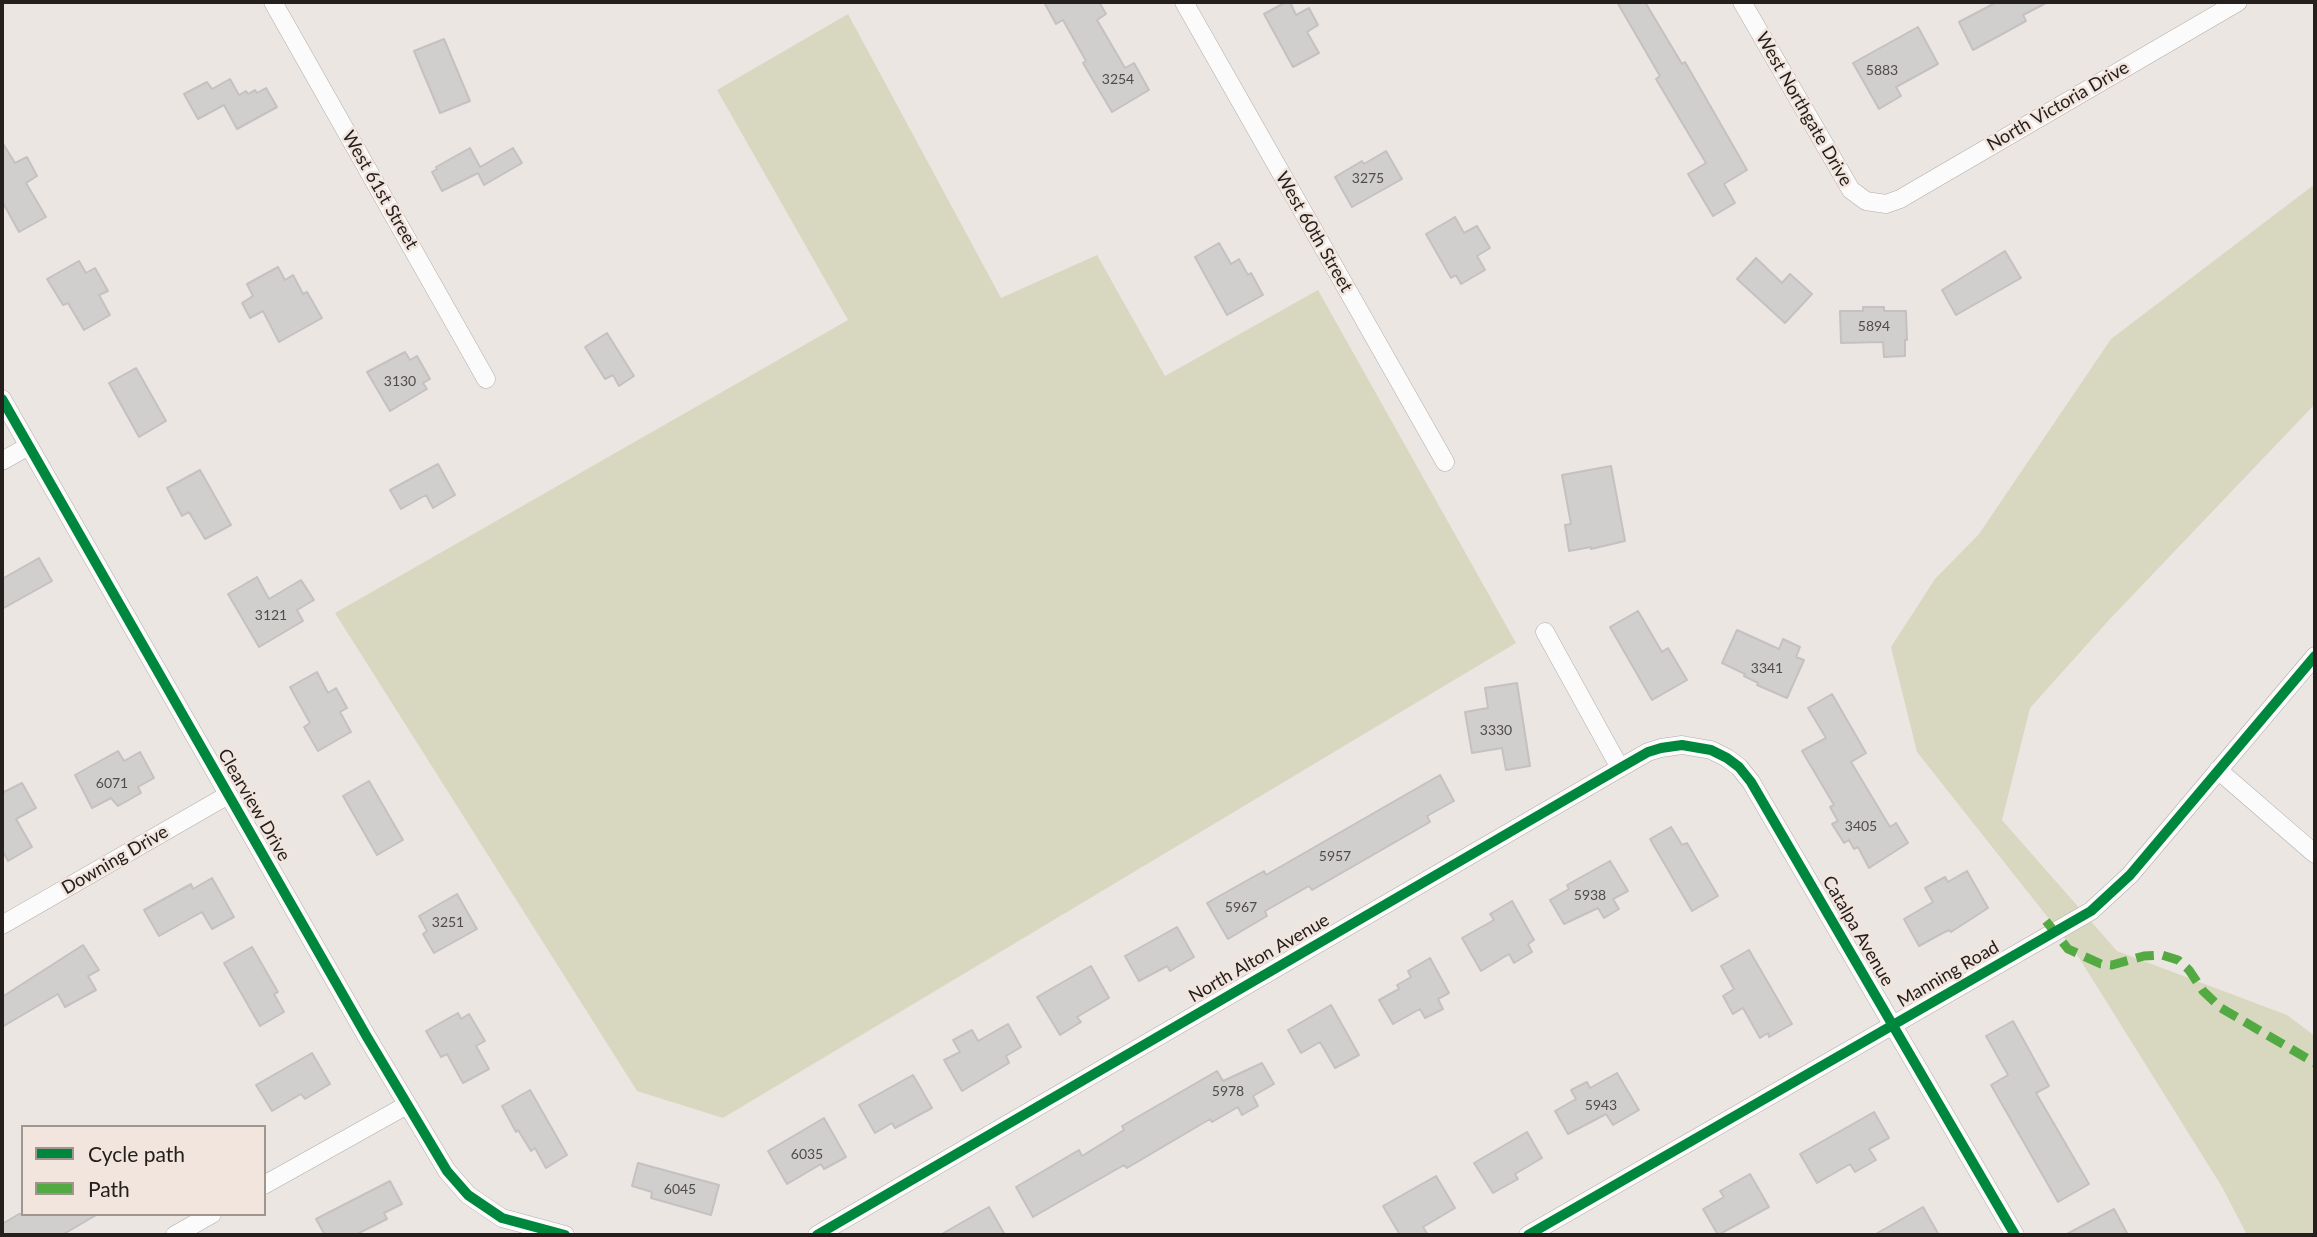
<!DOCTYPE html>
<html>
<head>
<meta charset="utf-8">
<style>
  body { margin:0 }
  #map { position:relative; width:2317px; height:1237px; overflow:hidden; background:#ece6e2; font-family:Lato,sans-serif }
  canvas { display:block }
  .frame { position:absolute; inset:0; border:4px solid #25201d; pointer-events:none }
  .legend { position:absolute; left:21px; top:1125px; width:245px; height:91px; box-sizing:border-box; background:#f1e5dd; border:2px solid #9f9690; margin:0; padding:9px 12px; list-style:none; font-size:21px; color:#25201d }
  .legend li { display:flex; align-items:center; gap:14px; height:35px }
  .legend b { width:35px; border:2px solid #9f9690 }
</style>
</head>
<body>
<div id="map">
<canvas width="2317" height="1237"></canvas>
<div class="frame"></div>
<ul class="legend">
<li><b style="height:9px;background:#00873e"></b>Cycle path</li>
<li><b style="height:9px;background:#53aa43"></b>Path</li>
</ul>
</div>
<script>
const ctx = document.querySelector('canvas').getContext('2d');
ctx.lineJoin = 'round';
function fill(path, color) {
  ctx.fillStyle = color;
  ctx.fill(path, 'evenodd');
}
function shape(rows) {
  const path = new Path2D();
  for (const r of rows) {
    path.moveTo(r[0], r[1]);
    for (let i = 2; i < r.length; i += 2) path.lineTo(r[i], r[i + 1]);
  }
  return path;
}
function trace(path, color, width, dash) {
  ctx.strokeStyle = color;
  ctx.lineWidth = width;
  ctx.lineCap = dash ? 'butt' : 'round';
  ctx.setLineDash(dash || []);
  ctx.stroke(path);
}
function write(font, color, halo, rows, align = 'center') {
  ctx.font = font + ' Lato,sans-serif';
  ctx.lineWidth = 5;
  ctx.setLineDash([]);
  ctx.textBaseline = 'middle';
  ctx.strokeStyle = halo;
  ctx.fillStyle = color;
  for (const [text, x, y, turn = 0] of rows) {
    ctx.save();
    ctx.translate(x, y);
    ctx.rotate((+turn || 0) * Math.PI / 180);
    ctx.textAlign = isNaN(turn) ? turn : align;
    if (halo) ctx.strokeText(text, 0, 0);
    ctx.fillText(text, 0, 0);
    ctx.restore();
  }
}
const green = shape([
  [848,14,1001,298,1097,255,1165,376,1318,290,1516,643,723,1118,637,1091,335,613,848,320,717,90],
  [2315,184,2315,404,2109,620,2030,708,2002,820,2117,951,2287,1015,2315,1036,2315,1235,2247,1235,2222,1187,2076,953,1917,752,1891,647,1935,579,1979,534,2111,339]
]);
const building = shape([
  [1044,2,1099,2,1106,14,1097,20,1125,68,1134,63,1149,90,1112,112,1083,63,1086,61,1063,20,1056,24,1044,2],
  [1286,2,1290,2,1296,15,1309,8,1318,25,1307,32,1319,53,1293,67,1264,14,1286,2],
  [1617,2,1645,2,1682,64,1685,62,1747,170,1724,184,1735,203,1713,216,1688,174,1706,163,1656,79,1660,76,1617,2],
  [1997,2,2048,2,2023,15,2026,21,1973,50,1959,22,1997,2],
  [1918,27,1938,64,1896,87,1901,96,1879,109,1853,63,1918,27],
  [444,39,470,101,440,113,414,51,444,39],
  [230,79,239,95,246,91,248,94,255,90,257,93,266,88,277,107,237,129,224,105,198,119,184,94,207,82,212,89,230,79],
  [2,142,15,163,27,157,37,176,26,183,46,217,19,232,2,201,2,142],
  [470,148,480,167,513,148,522,163,484,185,478,173,442,191,432,172,437,169,436,167,470,148],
  [1386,151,1402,179,1352,207,1335,177,1362,161,1364,164,1386,151],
  [1455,217,1464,233,1477,226,1490,248,1477,256,1485,270,1461,284,1456,275,1451,278,1426,234,1455,217],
  [1219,243,1231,264,1239,259,1248,275,1251,273,1263,295,1227,315,1195,257,1219,243],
  [2005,251,2021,278,1956,315,1942,290,2005,251],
  [1756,258,1782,283,1790,274,1812,294,1785,323,1737,279,1756,258],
  [79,261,86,273,95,268,108,291,99,295,110,315,84,330,68,303,63,305,47,279,79,261],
  [278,267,285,280,293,275,303,294,307,292,322,318,279,342,263,311,250,318,242,303,253,296,247,284,278,267],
  [1863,307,1884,307,1884,311,1906,311,1907,340,1905,340,1905,356,1884,357,1883,342,1841,343,1840,311,1863,311,1863,307],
  [607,333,634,376,619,386,613,375,605,379,585,347,607,333],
  [405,352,410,360,417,356,430,379,423,383,427,389,390,411,367,372,405,352],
  [136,368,166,421,139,437,109,383,136,368],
  [438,464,455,495,433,508,426,495,401,509,390,490,438,464],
  [1611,466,1625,541,1591,549,1591,547,1569,551,1565,525,1571,524,1562,475,1611,466],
  [200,470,231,525,205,539,189,512,182,516,167,488,200,470],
  [39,558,52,581,2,609,2,579,39,558],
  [257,577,269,599,301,580,314,600,297,610,303,621,259,647,228,594,257,577],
  [1638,611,1662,652,1668,648,1687,680,1652,700,1610,627,1638,611],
  [1737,630,1779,649,1783,639,1800,647,1796,657,1804,660,1787,698,1757,685,1758,683,1744,676,1745,674,1722,663,1737,630],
  [317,672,328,693,336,688,347,708,340,712,351,732,318,751,304,727,310,723,290,687,317,672],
  [1517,683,1530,766,1506,770,1502,748,1472,753,1465,712,1488,708,1485,688,1517,683],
  [1832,694,1866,753,1851,762,1890,827,1896,823,1908,843,1869,868,1858,847,1854,849,1849,840,1844,843,1832,824,1838,821,1830,807,1834,805,1802,751,1826,738,1808,708,1832,694],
  [118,751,124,761,140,752,154,778,138,787,141,793,118,806,111,798,92,808,75,775,118,751],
  [1440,775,1454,801,1427,816,1430,822,1312,890,1309,886,1265,911,1267,916,1228,939,1207,903,1264,871,1266,875,1440,775],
  [369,781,403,840,377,855,343,796,369,781],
  [22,783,36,808,16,819,32,847,8,861,2,850,2,793,22,783],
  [1671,827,1682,845,1687,843,1718,896,1692,911,1650,839,1671,827],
  [1610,861,1628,891,1613,899,1619,909,1604,918,1598,908,1564,924,1550,900,1569,889,1567,885,1610,861],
  [1967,871,1988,908,1951,932,1949,930,1939,935,1919,946,1904,919,1933,902,1925,888,1945,877,1948,882,1967,871],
  [212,878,234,917,212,929,202,912,159,936,144,910,191,884,193,889,212,878],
  [457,894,477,929,434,953,423,934,427,931,419,916,457,894],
  [1512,901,1534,940,1528,944,1532,952,1514,963,1509,954,1481,971,1462,938,1494,920,1490,914,1512,901],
  [1177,927,1194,957,1170,971,1167,966,1139,981,1125,956,1177,927],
  [83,945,99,970,88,976,96,990,65,1007,58,994,2,1027,2,997,83,945],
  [252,947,278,992,274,994,284,1012,260,1026,224,963,252,947],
  [1749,950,1792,1024,1769,1037,1768,1033,1760,1038,1743,1008,1733,1014,1723,996,1734,989,1721,966,1749,950],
  [1430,958,1449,993,1438,999,1443,1009,1425,1018,1420,1009,1393,1024,1379,1000,1399,989,1397,985,1411,977,1408,971,1430,958],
  [1091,966,1109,998,1077,1017,1081,1022,1060,1035,1037,997,1091,966],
  [1331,1005,1359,1055,1335,1068,1320,1042,1301,1053,1288,1030,1331,1005],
  [458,1013,461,1019,469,1014,485,1041,476,1046,489,1069,463,1083,447,1054,441,1057,426,1031,458,1013],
  [2013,1021,2049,1086,2036,1093,2089,1184,2058,1202,1991,1085,2008,1075,1986,1036,2013,1021],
  [1008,1024,1021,1047,1006,1056,1009,1063,962,1091,944,1060,960,1052,953,1040,972,1030,978,1041,1008,1024],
  [312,1053,330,1084,305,1099,301,1094,272,1111,256,1085,312,1053],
  [1262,1063,1274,1084,1253,1096,1258,1106,1242,1115,1238,1107,1212,1122,1210,1119,1127,1168,1124,1165,1033,1217,1016,1187,1079,1150,1082,1156,1124,1130,1122,1126,1217,1071,1223,1081,1262,1063],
  [1617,1073,1639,1110,1613,1125,1606,1114,1568,1134,1555,1111,1576,1099,1571,1090,1587,1082,1590,1088,1617,1073],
  [913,1075,932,1108,895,1128,892,1123,875,1133,859,1105,913,1075],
  [530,1090,567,1155,546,1168,535,1148,531,1151,518,1130,516,1132,502,1106,530,1090],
  [1874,1112,1889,1138,1869,1149,1876,1160,1855,1172,1850,1164,1817,1183,1800,1154,1874,1112],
  [824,1118,846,1157,824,1169,821,1164,787,1184,768,1151,824,1118],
  [1527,1132,1542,1158,1515,1174,1518,1179,1493,1193,1474,1163,1527,1132],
  [638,1163,719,1185,711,1215,651,1198,652,1192,632,1186,638,1163],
  [1750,1174,1769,1207,1718,1235,1703,1209,1724,1197,1720,1191,1750,1174],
  [1436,1176,1455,1208,1423,1227,1428,1235,1400,1235,1383,1206,1436,1176],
  [390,1181,402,1204,384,1213,387,1219,355,1235,325,1235,316,1219,390,1181],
  [989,1207,1005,1235,940,1235,989,1207],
  [1923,1207,1939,1235,1874,1235,1923,1207],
  [2114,1209,2128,1235,2065,1235,2114,1209],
  [19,1214,98,1214,62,1235,2,1235,2,1224,19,1214]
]);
const street = shape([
  [273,2,486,379],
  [1184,2,1445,462],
  [1742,2,1851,190,1866,201,1886,204,1900,199,2238,2],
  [2,399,367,1037,447,1171,468,1195,502,1218,565,1235],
  [2,461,29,446],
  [1545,632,1620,768],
  [2218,770,2315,854],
  [2,925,228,795],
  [264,1185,407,1105],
  [175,1235,212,1214],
  [817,1235,1620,768,1648,752,1661,748,1682,745,1711,750,1727,758,1739,767,1751,782,2015,1235],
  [1528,1235,2091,911,2130,875,2315,656]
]);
const quiet = shape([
  [2046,921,2068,949,2101,964,2112,965,2144,956,2162,955,2178,960,2189,970,2203,991,2221,1008,2315,1063]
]);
const cycleway = shape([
  [2,399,367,1037,447,1171,468,1195,502,1218,565,1235],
  [817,1235,1620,768,1648,752,1661,748,1682,745,1711,750,1727,758,1739,767,1751,782,2015,1235],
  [1528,1235,2091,911,2130,875,2315,656]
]);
const numberNames = [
  ["5883",1882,70],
  ["3254",1118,79],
  ["3275",1368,178],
  ["5894",1874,326],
  ["3130",400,381],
  ["3121",271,615],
  ["3341",1767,668],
  ["3330",1496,730],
  ["6071",112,783],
  ["3405",1861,826],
  ["5957",1335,856],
  ["5938",1590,895],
  ["5967",1241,907],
  ["3251",448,922],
  ["5978",1228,1091],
  ["5943",1601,1105],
  ["6035",807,1154],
  ["6045",680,1189]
];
const streetNames = [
  ["North Victoria Drive",2058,106,-30],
  ["West Northgate Drive",1804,109,60],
  ["West 61st Street",380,190,60],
  ["West 60th Street",1314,232,60],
  ["Clearview Drive",254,805,60],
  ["Downing Drive",115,860,-30],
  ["Catalpa Avenue",1858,931,60],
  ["North Alton Avenue",1259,958,-30],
  ["Manning Road",1948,974,-30]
];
fill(green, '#d8d7c0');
fill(building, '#d1cece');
trace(building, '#c5c1c2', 2);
trace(street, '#b1aca9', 19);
trace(street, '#fcfbfb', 18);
trace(quiet, '#53aa43', 9, [18, 9]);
trace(cycleway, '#00873e', 10);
write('14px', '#514c4a', null, numberNames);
write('18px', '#25201d', '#f1e5dd', streetNames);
</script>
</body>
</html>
